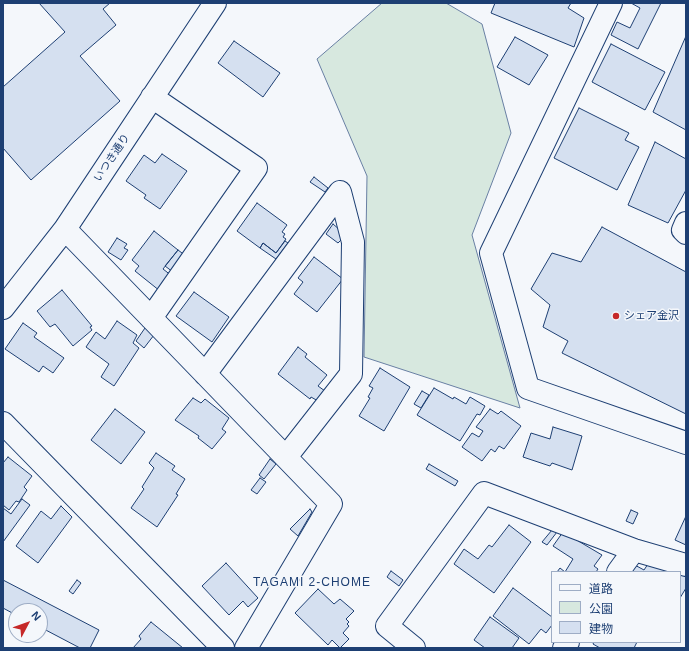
<!DOCTYPE html>
<html>
<head>
<meta charset="utf-8">
<style>
  body { margin:0 }
  #map { position:relative; width:689px; height:651px; overflow:hidden; background:#f4f7fb; font-family:Helvetica,"Noto Sans JP",sans-serif }
  canvas { display:block }
  .frame { position:absolute; inset:0; border:4px solid #1d3f73; pointer-events:none }
  .legend { position:absolute; left:551px; top:571px; width:130px; height:72px; box-sizing:border-box; background:#f4f7fb; border:1px solid #9eadc5; margin:0; padding:5px 7px; list-style:none; font-size:12px; color:#1d3f73 }
  .legend li { display:flex; align-items:center; gap:8px; height:20px }
  .legend b { width:20px; border:1px solid #9eadc5 }
  .north { position:absolute; left:8px; top:603px; width:40px; height:40px; box-sizing:border-box; background:#f4f7fb; border:1px solid #9eadc5; border-radius:50%; rotate:49deg; font-size:11px; font-weight:700; line-height:16px; text-align:center; color:#1d3f73 }
  .north::after { content:''; display:block; margin:auto; width:14px; height:18px; background:#c62828; clip-path:polygon(50% 0,100% 100%,50% 72%,0 100%) }
</style>
</head>
<body>
<div id="map">
<canvas width="689" height="651"></canvas>
<div class="frame"></div>
<ul class="legend">
<li><b style="height:5px;background:#f4f7fb"></b>道路</li>
<li><b style="height:11px;background:#d7e8df"></b>公園</li>
<li><b style="height:11px;background:#d5e0f0"></b>建物</li>
</ul>
<div class="north">N</div>
</div>
<script>
const ctx = document.querySelector('canvas').getContext('2d');
ctx.lineJoin = 'round';
function fill(path, color) {
  ctx.fillStyle = color;
  ctx.fill(path, 'evenodd');
}
function shape(rows) {
  const path = new Path2D();
  for (const r of rows) {
    path.moveTo(r[0], r[1]);
    for (let i = 2; i < r.length; i += 2) path.lineTo(r[i], r[i + 1]);
  }
  return path;
}
function trace(path, color, width, dash) {
  ctx.strokeStyle = color;
  ctx.lineWidth = width;
  ctx.lineCap = dash ? 'butt' : 'round';
  ctx.setLineDash(dash || []);
  ctx.stroke(path);
}
function write(font, color, halo, rows, align = 'center') {
  ctx.font = font + ' Helvetica,"Noto Sans JP",sans-serif';
  ctx.lineWidth = 3;
  ctx.setLineDash([]);
  ctx.textBaseline = 'middle';
  ctx.strokeStyle = halo;
  ctx.fillStyle = color;
  for (const [text, x, y, turn = 0] of rows) {
    ctx.save();
    ctx.translate(x, y);
    ctx.rotate((+turn || 0) * Math.PI / 180);
    ctx.textAlign = isNaN(turn) ? turn : align;
    if (halo) ctx.strokeText(text, 0, 0);
    ctx.fillText(text, 0, 0);
    ctx.restore();
  }
}
const green = shape([
  [382,3,446,3,482,24,511,133,472,235,520,408,364,357,367,176,317,59,382,3]
]);
const building = shape([
  [39,3,110,3,103,9,116,25,80,56,120,101,31,180,3,148,3,87,65,32,39,3],
  [495,3,571,3,568,8,584,18,574,47,491,13,495,3],
  [631,3,661,3,638,49,611,35,617,22,630,28,640,8,631,3],
  [686,36,686,130,653,112,686,36],
  [515,37,548,55,529,85,497,67,515,37],
  [234,41,280,73,263,97,218,63,234,41],
  [611,44,665,72,645,110,592,82,611,44],
  [579,108,629,133,625,140,639,147,617,190,554,158,579,108],
  [655,142,686,159,686,190,668,223,628,205,655,142],
  [162,154,187,171,160,209,144,198,146,195,126,181,144,155,155,163,162,154],
  [314,177,328,188,325,192,310,182,314,177],
  [257,203,287,225,282,232,285,234,283,237,286,239,276,253,263,243,260,248,237,231,257,203],
  [333,224,340,230,341,240,338,243,326,234,333,224],
  [602,227,686,272,686,414,562,353,568,341,543,327,550,305,531,289,552,253,581,262,602,227],
  [154,231,178,250,163,269,172,276,160,291,135,271,139,266,132,260,154,231],
  [117,238,127,244,124,248,128,250,121,260,108,252,117,238],
  [285,241,288,243,276,259,260,248,263,243,276,253,285,241],
  [178,250,186,256,173,272,165,266,178,250],
  [314,257,343,279,317,312,294,294,303,282,298,278,314,257],
  [62,290,92,326,90,327,92,330,73,346,55,324,50,327,37,311,62,290],
  [194,292,229,317,212,342,176,316,194,292],
  [117,321,137,335,133,343,139,348,114,386,101,377,109,364,86,347,96,332,105,339,117,321],
  [23,323,37,333,34,337,64,358,53,373,43,366,39,372,5,349,23,323],
  [145,328,154,335,144,348,136,341,145,328],
  [298,347,307,354,305,357,327,375,318,386,325,391,318,401,311,397,310,399,278,374,298,347],
  [380,368,410,387,384,431,359,416,370,398,368,397,373,388,369,386,380,368],
  [434,388,453,399,454,397,466,404,470,397,485,406,480,415,477,414,460,441,417,415,434,388],
  [422,391,429,395,421,408,414,404,422,391],
  [193,398,201,403,205,399,229,418,222,429,226,432,212,449,198,438,199,436,175,420,193,398],
  [115,409,145,432,121,464,91,440,115,409],
  [490,409,498,414,501,411,521,426,504,449,499,446,495,452,491,449,482,461,462,447,472,433,479,437,483,431,476,427,490,409],
  [553,427,582,436,572,470,552,463,550,466,523,457,531,433,550,439,553,427],
  [156,453,175,466,172,470,185,479,176,494,178,495,157,527,131,508,144,489,142,487,154,468,149,463,156,453],
  [8,457,32,476,24,487,27,490,19,502,16,501,9,510,3,505,3,463,8,457],
  [270,459,276,464,264,479,259,475,270,459],
  [429,464,458,481,455,486,426,469,429,464],
  [260,478,266,482,257,494,251,490,260,478],
  [22,499,30,505,3,542,3,508,11,514,22,499],
  [61,506,72,517,38,563,16,546,41,511,51,519,61,506],
  [310,509,312,512,298,536,290,529,310,509],
  [631,510,638,513,633,524,626,521,631,510],
  [686,516,686,545,675,540,686,516],
  [509,525,531,542,494,593,454,564,464,549,478,559,489,545,492,547,509,525],
  [552,530,557,532,547,545,542,542,552,530],
  [563,532,602,555,594,566,598,569,596,572,557,572,560,568,565,572,573,559,553,546,563,532],
  [650,561,668,572,628,572,633,564,644,570,650,561],
  [226,563,258,598,248,607,243,601,229,615,202,586,226,563],
  [391,571,403,580,399,586,387,577,391,571],
  [680,573,686,576,686,588,680,598,680,573],
  [3,580,99,630,90,648,80,648,40,627,40,611,16,611,16,615,3,608,3,580],
  [77,580,81,583,73,594,69,591,77,580],
  [513,588,552,617,552,625,546,633,541,629,529,644,493,616,513,588],
  [318,589,334,604,340,599,354,611,346,619,349,622,347,624,349,626,343,633,349,639,340,648,332,640,328,645,295,613,318,589],
  [490,617,519,638,512,648,485,648,474,640,490,617],
  [151,622,183,648,133,648,141,639,139,636,151,622],
  [594,642,637,642,634,648,600,648,593,644,594,642]
]);
const minor = shape([
  [611,3,491,253,528,388,686,443],
  [686,223,683,230,686,233],
  [65,229,331,504,246,648],
  [3,308,65,229,215,3],
  [151,318,256,168,152,97],
  [205,374,340,192,353,242,351,374,286,457],
  [3,423,223,648],
  [618,572,634,550],
  [414,648,387,626,484,493,634,550,686,565],
  [564,648,568,642]
]);
const markers = [
  [616,316,4,"#c62828"]
];
const streetNames = [
  ["いつき通り",112,158,-56]
];
const poiNames = [
  ["シェア金沢",624,316]
];
const neighbourhoodNames = [
  ["TAGAMI 2-CHOME",312,583]
];
fill(green, '#d7e8df');
trace(green, '#687fa3', 1);
fill(building, '#d5e0f0');
trace(building, '#1d3f73', 1);
trace(minor, '#1d3f73', 24);
trace(minor, '#f4f7fb', 22);
for (const [x, y, r, color] of markers) {
  const dot = new Path2D();
  dot.arc(x, y, r, 0, 2 * Math.PI);
  ctx.fillStyle = color;
  ctx.fill(dot);
  trace(dot, '#f4f7fb', 1.5);
}
write('11px', '#1d3f73', '#f4f7fb', streetNames);
write('11px', '#1d3f73', '#f4f7fb', poiNames, 'left');
ctx.letterSpacing = '1px';
write('12px', '#1d3f73', '#f4f7fb', neighbourhoodNames);
ctx.letterSpacing = '0px';
</script>
</body>
</html>
